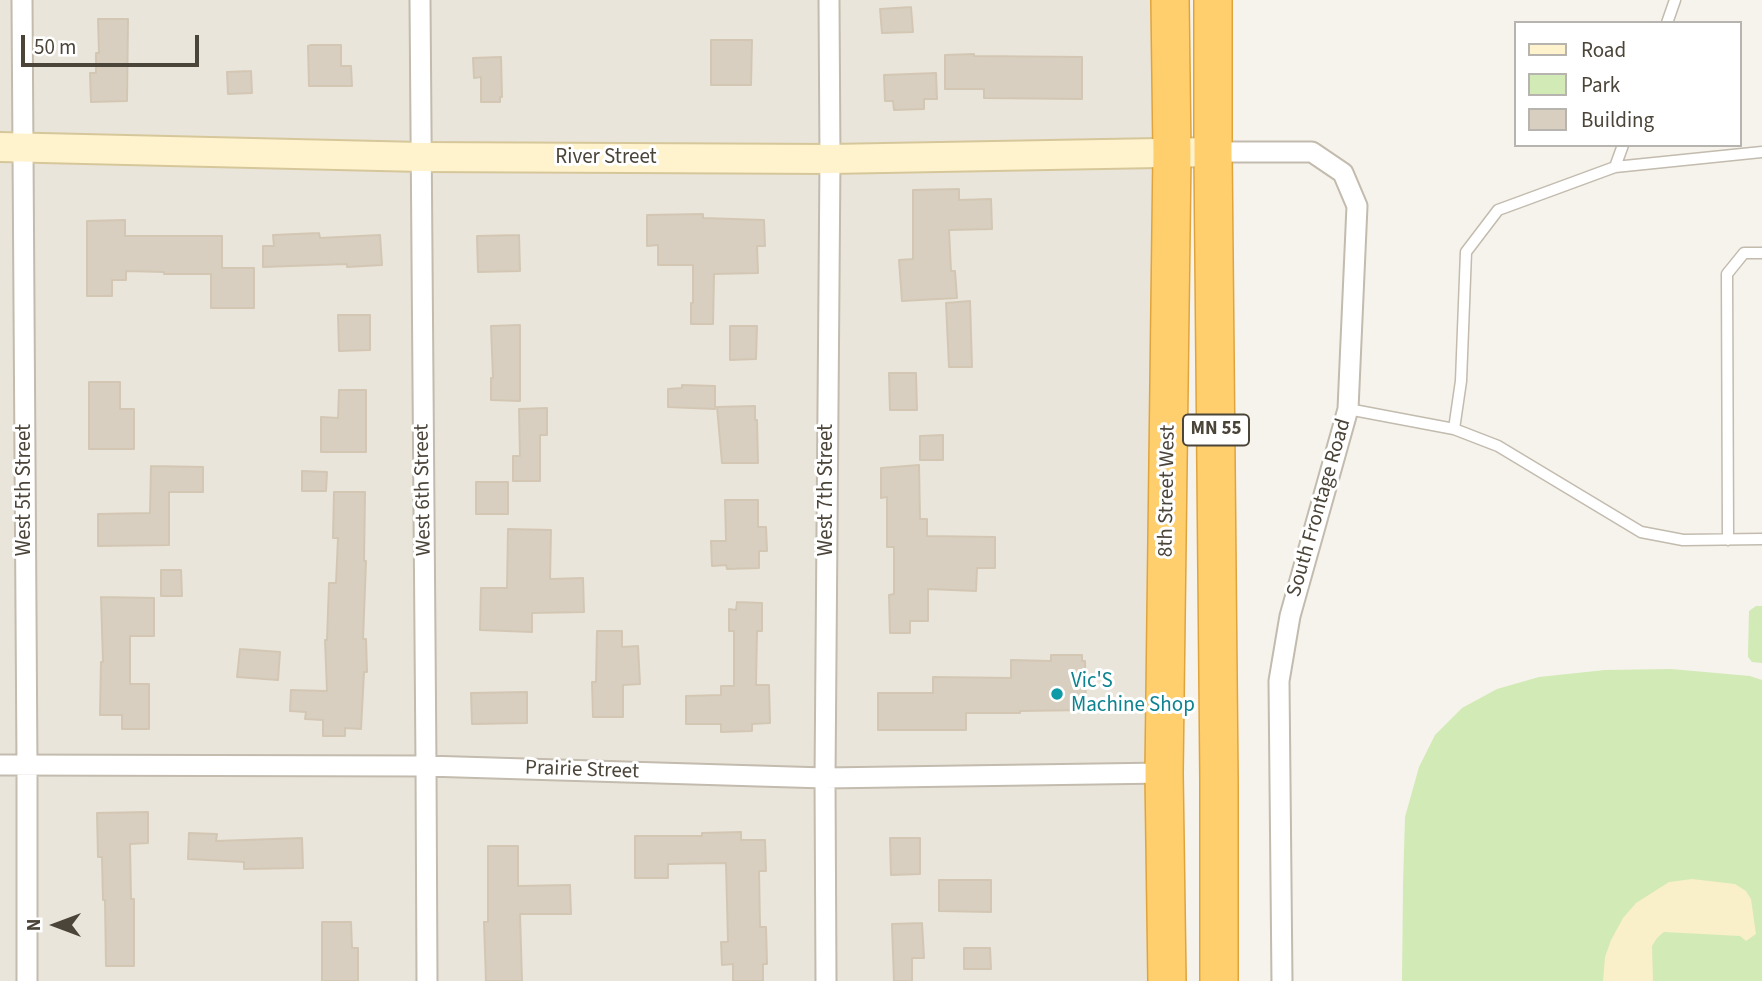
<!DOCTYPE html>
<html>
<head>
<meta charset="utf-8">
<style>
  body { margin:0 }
  #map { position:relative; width:1762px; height:981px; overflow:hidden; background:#f6f3ec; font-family:"Source Sans 3",sans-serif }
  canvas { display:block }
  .legend { position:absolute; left:1514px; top:21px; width:228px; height:126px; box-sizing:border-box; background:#fff; border:2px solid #b7b4b0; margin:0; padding:9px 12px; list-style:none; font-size:21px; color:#4b4439 }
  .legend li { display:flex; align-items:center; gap:14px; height:35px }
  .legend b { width:35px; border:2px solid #b7b4b0 }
  .north { position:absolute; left:21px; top:890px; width:70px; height:70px; -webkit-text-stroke:5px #fff; paint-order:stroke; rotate:270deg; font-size:19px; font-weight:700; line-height:28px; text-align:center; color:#4b4439 }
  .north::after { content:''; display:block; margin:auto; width:24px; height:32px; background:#4b4439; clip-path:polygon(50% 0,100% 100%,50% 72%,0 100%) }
  .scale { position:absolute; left:21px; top:35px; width:178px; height:32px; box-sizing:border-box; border:4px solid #4b4439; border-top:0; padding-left:9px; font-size:21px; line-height:24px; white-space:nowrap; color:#4b4439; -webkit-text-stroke:5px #fff; paint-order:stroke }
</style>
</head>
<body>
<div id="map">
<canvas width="1762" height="981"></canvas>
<ul class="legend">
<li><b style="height:9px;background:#fff3cd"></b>Road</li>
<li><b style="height:19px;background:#d2eab5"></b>Park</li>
<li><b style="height:19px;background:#d8cfc1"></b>Building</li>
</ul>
<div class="north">N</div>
<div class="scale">50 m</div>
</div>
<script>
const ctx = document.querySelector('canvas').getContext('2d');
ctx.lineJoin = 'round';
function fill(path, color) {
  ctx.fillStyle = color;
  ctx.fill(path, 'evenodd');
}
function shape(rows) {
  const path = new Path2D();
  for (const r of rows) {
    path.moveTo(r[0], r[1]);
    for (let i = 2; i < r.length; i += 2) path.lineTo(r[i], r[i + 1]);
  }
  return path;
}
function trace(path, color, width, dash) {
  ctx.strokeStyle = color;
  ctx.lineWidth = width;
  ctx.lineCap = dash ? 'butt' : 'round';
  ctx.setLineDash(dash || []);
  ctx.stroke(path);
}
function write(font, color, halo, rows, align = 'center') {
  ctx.font = font + ' "Source Sans 3",sans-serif';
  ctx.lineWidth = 6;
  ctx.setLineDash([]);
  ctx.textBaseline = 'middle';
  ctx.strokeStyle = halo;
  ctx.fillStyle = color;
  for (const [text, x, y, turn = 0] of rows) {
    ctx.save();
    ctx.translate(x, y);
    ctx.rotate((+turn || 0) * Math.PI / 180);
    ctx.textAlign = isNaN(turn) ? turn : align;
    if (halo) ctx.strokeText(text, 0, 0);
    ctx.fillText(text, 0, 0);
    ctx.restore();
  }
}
const residential = shape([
  [0,0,1170,0,1167,981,0,981]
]);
const green = shape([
  [1756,606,1762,606,1762,663,1752,662,1748,657,1748,654,1749,611],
  [1671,669,1750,676,1762,680,1762,981,1402,981,1403,885,1405,817,1419,767,1435,735,1462,708,1497,689,1539,677,1605,670]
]);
const sand = shape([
  [1692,879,1735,884,1746,891,1751,899,1756,934,1746,941,1740,936,1664,932,1657,938,1652,946,1653,981,1603,981,1605,957,1611,940,1623,918,1636,903,1669,882]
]);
const building = shape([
  [911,7,913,32,882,33,880,9,911,7],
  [98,19,128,19,127,101,91,102,90,73,96,73,96,53,99,53,98,19],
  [711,40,752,40,751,85,711,85,711,40],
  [311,45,341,45,341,66,351,66,352,86,309,86,308,46,311,45],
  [974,54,974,56,1082,57,1082,99,984,98,984,89,945,89,945,55,974,54],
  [501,57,502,97,500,97,500,102,481,102,481,77,474,78,473,58,501,57],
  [251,71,252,93,228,94,227,72,251,71],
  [936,73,937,99,924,99,924,109,894,110,893,101,885,101,884,75,936,73],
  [959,189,959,200,991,199,992,229,949,230,951,271,955,271,957,298,902,301,899,260,913,259,913,190,959,189],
  [703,214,703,218,764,220,765,246,757,246,758,273,714,274,713,324,691,324,691,303,693,303,693,265,658,265,658,245,647,246,647,215,703,214],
  [125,220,125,236,222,236,222,268,254,268,254,308,211,308,211,274,164,274,164,272,126,271,126,280,112,280,112,296,87,296,87,221,125,220],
  [319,233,320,238,380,235,382,265,347,267,347,264,263,267,263,246,274,246,273,235,319,233],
  [519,235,520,271,478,272,477,236,519,235],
  [970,301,972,367,949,367,946,303,970,301],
  [338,315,370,315,370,350,339,351,338,315],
  [520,325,520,401,491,400,491,378,493,378,491,326,520,325],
  [730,326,757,326,756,359,730,360,730,326],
  [889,373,916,373,917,410,890,410,889,373],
  [89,382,120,382,120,409,134,409,134,449,89,449,89,382],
  [682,385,715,386,715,409,668,407,668,389,682,388,682,385],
  [339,390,366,390,366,452,321,452,321,417,338,418,339,390],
  [755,406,755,420,757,420,758,463,722,463,717,407,755,406],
  [547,408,547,435,540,435,540,481,513,481,513,456,520,456,519,409,547,408],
  [943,435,943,460,920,460,920,436,943,435],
  [919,465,920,519,927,519,927,536,995,537,995,568,977,568,976,591,928,589,928,621,910,621,910,633,890,633,889,595,894,594,894,547,887,547,887,497,881,498,881,468,919,465],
  [151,466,203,467,203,492,169,492,169,545,98,546,98,514,150,513,151,466],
  [302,471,327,472,326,491,302,491,302,471],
  [476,482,508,482,508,514,476,514,476,482],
  [334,492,365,492,364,561,366,561,363,639,366,639,367,672,364,672,361,729,345,728,345,736,323,736,323,720,305,719,306,712,290,711,291,690,327,691,325,640,327,640,329,583,336,583,338,538,333,538,334,492],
  [725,500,758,500,758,527,766,527,767,551,759,551,759,568,727,569,726,565,712,566,711,541,726,541,725,500],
  [508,529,551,530,550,579,583,578,584,612,532,613,532,632,480,630,481,588,507,588,508,529],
  [161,570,181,570,182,596,161,596,161,570],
  [101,597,154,598,154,636,130,636,130,684,149,684,149,729,122,729,122,715,100,715,101,662,103,662,101,597],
  [737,602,762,603,762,631,757,631,756,685,769,685,770,723,752,724,752,731,721,732,721,724,686,724,686,696,721,695,721,686,734,686,734,631,729,631,729,609,736,610,737,602],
  [597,631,622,631,622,647,638,646,640,684,623,685,623,717,593,717,592,682,596,682,597,631],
  [240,649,280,652,278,680,237,677,240,649],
  [1051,655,1082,655,1082,661,1085,661,1086,710,1020,711,1020,713,966,713,966,730,878,730,878,693,933,693,933,677,1011,678,1011,660,1051,661,1051,655],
  [527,692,527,723,472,724,471,693,527,692],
  [148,812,148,843,130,844,131,899,134,899,134,966,106,966,105,900,103,900,102,857,98,857,97,813,148,812],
  [741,832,741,840,765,840,766,871,759,871,760,927,766,927,767,964,763,964,763,981,733,981,733,964,722,965,721,942,728,942,726,863,668,864,668,878,635,878,635,836,702,836,702,833,741,832],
  [189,833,217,834,216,841,302,838,303,868,244,869,244,862,188,859,189,833],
  [890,838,920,838,920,874,891,875,890,838],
  [488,846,518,846,518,886,570,885,571,914,520,914,522,981,486,981,484,922,488,922,488,846],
  [939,880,991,880,991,912,939,911,939,880],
  [322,922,351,922,352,948,358,948,358,981,322,981,322,922],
  [922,923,924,958,912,958,912,981,894,981,892,924,922,923],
  [964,948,990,948,991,969,964,969,964,948]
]);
const lane = shape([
  [1667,23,1675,0],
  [1615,167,1623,145],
  [1348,409,1454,429,1498,446,1641,532,1683,540,1762,539],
  [1454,429,1461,381,1466,252,1498,210,1615,167,1762,152],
  [1728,540,1727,274,1744,253,1762,253]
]);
const street = shape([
  [22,0,27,765,27,981],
  [420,0,426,766,427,981],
  [1213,152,1312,152,1343,173,1357,206,1348,409,1290,616,1279,681,1282,981],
  [0,765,426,766,825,778,1164,773],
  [826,981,825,778,830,159,829,0]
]);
const secondary = shape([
  [0,147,421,157,830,159,1213,152]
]);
const highway = shape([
  [1213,0,1213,152,1219,779,1219,981],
  [1167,981,1164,773,1172,153,1170,0]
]);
const markers = [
  [1057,694,7,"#0f9aa8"]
];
const shields = [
  [1216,430,66]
];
const shieldNames = [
  ["MN 55",1216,430]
];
const streetNames = [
  ["River Street",606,158],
  ["West 5th Street",25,490,-90],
  ["West 6th Street",424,490,-91],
  ["West 7th Street",827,490,-90],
  ["8th Street West",1168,491,-89],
  ["South Frontage Road",1320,508,-74],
  ["Prairie Street",582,771,2]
];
const cultureNames = [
  ["Vic'S",1071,682],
  ["Machine Shop",1071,706]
];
fill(residential, '#eae5da');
fill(green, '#d2eab5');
fill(sand, '#f9efc9');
fill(building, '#d8cfc1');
trace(building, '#d3c7b4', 2);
trace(lane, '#c2bbae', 13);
trace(street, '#c2bbae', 23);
trace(secondary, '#d6c79b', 32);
trace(highway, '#e0a43c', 40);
trace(lane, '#fff', 10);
trace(street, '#fff', 19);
trace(secondary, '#fff3cd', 28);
trace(highway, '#ffcf6e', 37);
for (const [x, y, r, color] of markers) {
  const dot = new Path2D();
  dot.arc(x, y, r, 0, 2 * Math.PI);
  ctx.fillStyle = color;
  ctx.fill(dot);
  trace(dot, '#fff', 2.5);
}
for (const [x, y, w] of shields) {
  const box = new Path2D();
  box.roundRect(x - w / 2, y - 15.5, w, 31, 5);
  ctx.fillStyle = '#fff';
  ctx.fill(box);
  trace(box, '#4b4439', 2);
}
write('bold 19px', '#4b4439', null, shieldNames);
write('21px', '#4b4439', '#fff', streetNames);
write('21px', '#0d838f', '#fff', cultureNames, 'left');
</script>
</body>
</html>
